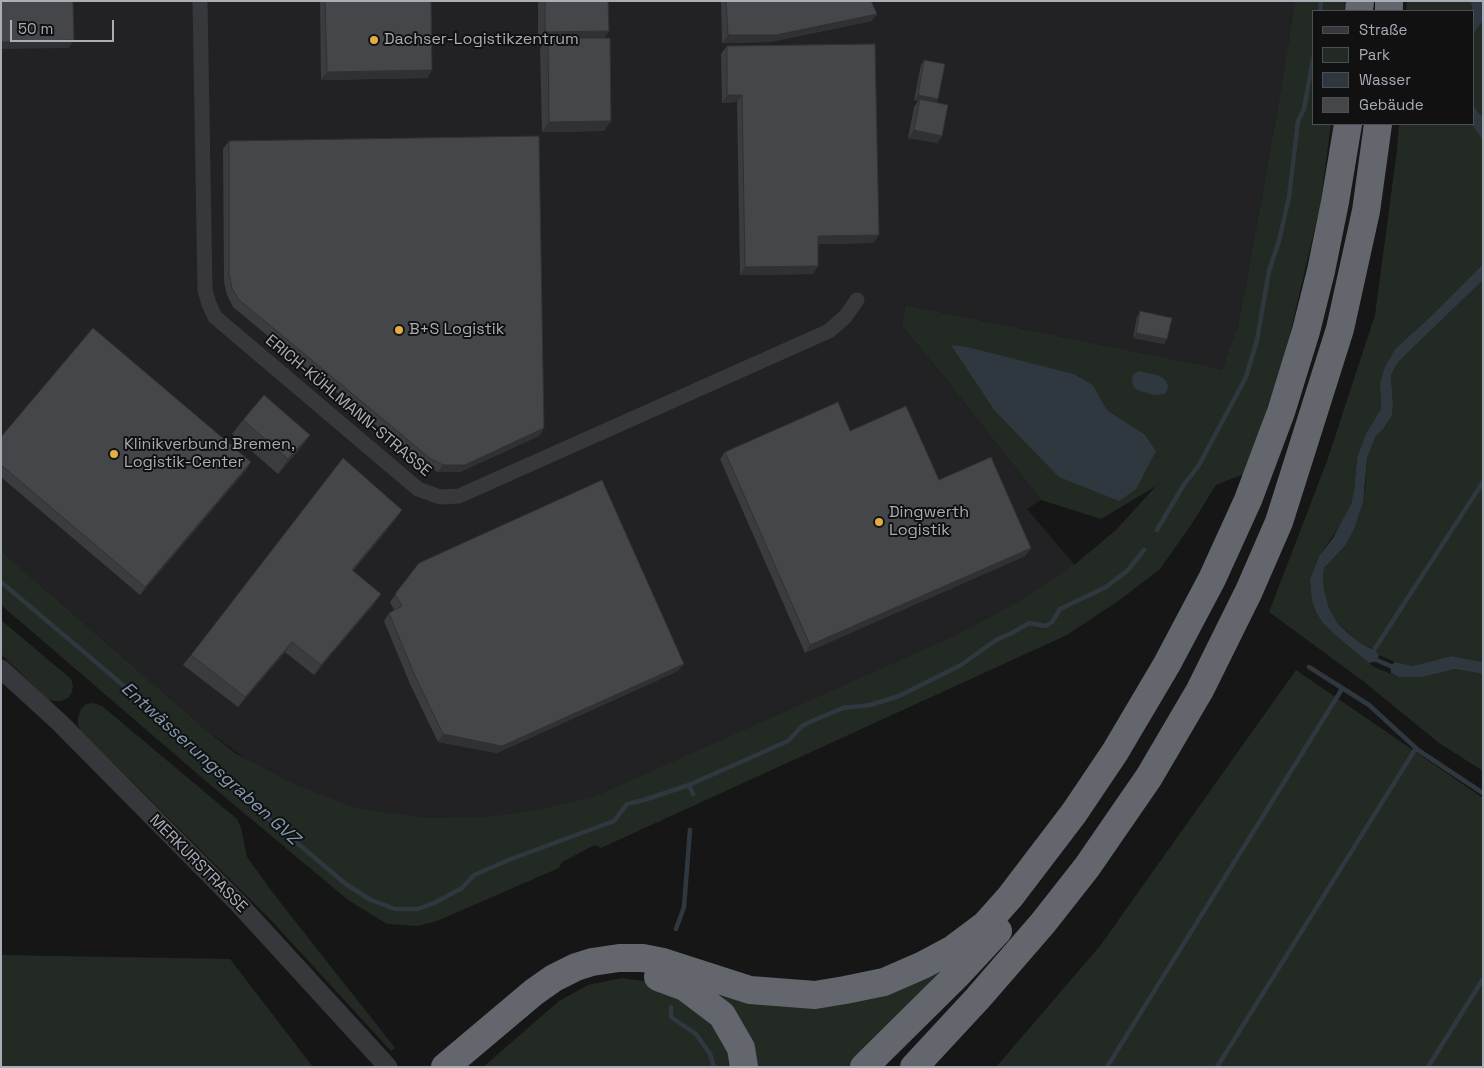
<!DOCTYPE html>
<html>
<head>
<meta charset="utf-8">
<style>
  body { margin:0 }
  #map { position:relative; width:1484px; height:1068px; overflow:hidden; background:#161617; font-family:"Space Grotesk",sans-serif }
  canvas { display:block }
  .frame { position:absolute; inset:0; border:2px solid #a9adb6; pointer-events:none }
  .legend { position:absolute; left:1312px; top:10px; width:162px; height:115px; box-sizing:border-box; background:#111112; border:1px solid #4e4f54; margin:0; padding:6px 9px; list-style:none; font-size:15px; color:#a9adb6 }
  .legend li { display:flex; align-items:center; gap:10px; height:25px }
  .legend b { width:25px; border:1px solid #4e4f54 }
  .scale { position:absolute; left:10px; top:20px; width:104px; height:22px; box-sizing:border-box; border:2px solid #a9adb6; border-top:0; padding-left:6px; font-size:15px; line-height:18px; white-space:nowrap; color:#a9adb6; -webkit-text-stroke:4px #111112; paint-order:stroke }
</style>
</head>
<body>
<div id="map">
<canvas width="1484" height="1068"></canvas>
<div class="frame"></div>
<ul class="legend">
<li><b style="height:6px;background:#37383c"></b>Straße</li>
<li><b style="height:14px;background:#222a23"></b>Park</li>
<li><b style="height:14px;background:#30383f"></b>Wasser</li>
<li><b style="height:14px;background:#45464a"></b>Gebäude</li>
</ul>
<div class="scale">50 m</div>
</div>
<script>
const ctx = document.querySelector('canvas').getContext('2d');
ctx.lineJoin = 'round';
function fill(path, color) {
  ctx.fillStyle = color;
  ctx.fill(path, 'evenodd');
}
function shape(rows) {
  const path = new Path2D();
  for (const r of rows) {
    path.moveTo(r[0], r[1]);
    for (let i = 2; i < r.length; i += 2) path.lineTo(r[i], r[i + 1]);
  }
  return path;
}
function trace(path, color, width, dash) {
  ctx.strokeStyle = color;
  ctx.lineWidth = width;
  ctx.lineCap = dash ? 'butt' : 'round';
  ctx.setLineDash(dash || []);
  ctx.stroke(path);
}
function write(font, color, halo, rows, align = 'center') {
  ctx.font = font + ' "Space Grotesk",sans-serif';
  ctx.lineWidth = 4;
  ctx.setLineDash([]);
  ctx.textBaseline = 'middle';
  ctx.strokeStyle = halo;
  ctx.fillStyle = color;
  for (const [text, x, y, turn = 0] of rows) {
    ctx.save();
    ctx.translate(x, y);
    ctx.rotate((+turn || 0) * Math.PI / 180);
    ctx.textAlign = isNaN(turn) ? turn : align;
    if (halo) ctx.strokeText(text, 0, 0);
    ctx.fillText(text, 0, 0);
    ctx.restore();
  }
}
const built = shape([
  [1,1,1295,1,1277,112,1246,283,1237,328,1222,369,905,305,902,326,949,383,1041,500,1027,509,1079,570,993,622,599,802,431,830,301,800,204,728,1,551]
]);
const green = shape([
  [1295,1,1345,1,1344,11,1313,11,1313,124,1331,124,1320,206,1287,347,1246,473,1216,485,1191,525,1160,569,1121,599,1067,635,601,848,595,845,562,862,559,868,437,921,418,926,387,924,348,900,214,788,1,605,1,551,204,728,235,753,296,785,355,808,428,818,486,817,539,810,596,796,950,638,1008,608,1068,570,1116,530,1156,486,1101,519,1041,500,949,383,902,326,905,305,1222,369,1237,328,1246,283,1277,112],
  [952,345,1074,374,1093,385,1107,410,1144,434],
  [1407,1,1478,1,1472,5,1471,11,1406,11],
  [1483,21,1483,117,1476,111,1473,104,1473,34],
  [1399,124,1471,124,1483,140,1483,264,1428,319,1396,348,1380,384,1381,409,1357,458,1354,490,1351,504,1343,521,1319,556,1310,579,1340,639,1374,667,1399,677,1423,677,1455,669,1483,674,1483,771,1439,743,1363,681,1269,612,1327,461,1375,315,1397,150],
  [1483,280,1483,662,1451,656,1413,666,1395,662,1379,655,1374,649,1362,644,1338,624,1329,608,1324,590,1323,576,1324,568,1345,546,1365,489,1367,458,1376,436,1384,428,1392,415,1393,406,1391,375,1398,362],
  [1,620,71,679,73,686,72,692,68,698,61,701,54,701,47,699,1,654],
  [1296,670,1483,798,1483,1067,996,1067,1100,946],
  [93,703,102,706,237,819,241,828,247,857,273,893,395,1048,391,1051,270,919,81,731,78,725,78,717,81,709,86,704],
  [962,954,851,1067,751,1067,677,975,762,999],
  [1,955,230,959,313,1067,1,1067],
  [622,978,662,984,723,1029,740,1067,483,1067,559,1001,588,985]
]);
const water = shape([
  [1470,1,1483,1,1483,21,1473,34,1473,11,1471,11,1472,6],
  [1473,104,1477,111,1483,117,1483,140,1471,124,1473,124],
  [1483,264,1483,280,1398,362,1391,375,1393,406,1392,415,1384,428,1376,436,1367,458,1363,502,1354,529,1345,546,1324,568,1323,576,1324,590,1329,608,1338,624,1349,634,1362,644,1376,651,1379,655,1377,661,1369,663,1340,639,1323,623,1316,612,1312,600,1310,579,1319,556,1333,538,1351,504,1354,490,1357,458,1366,434,1381,409,1380,384,1385,367,1396,348,1428,319],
  [951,345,967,347,1074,374,1093,385,1107,410,1144,434,1156,451,1136,489,1119,501,1059,477,995,411],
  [1138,371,1157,375,1163,378,1167,382,1168,387,1167,391,1164,394,1154,395,1137,390,1133,386,1132,379,1133,375],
  [1451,656,1483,662,1483,674,1455,669,1423,677,1399,677,1391,673,1390,666,1395,662,1413,666]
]);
const stream = shape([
  [1320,11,1321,1],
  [1157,530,1183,486,1199,465,1246,377,1257,340,1269,271,1279,241,1289,197,1298,121,1304,109,1313,59],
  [1,582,176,730,228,785,347,885,371,900,395,909,418,909,434,903,462,888,474,875,511,859,614,821,627,804,644,800,689,785,788,741,802,726,812,721,843,708,870,705,899,696,961,665,996,640,1012,633,1029,623,1046,626,1052,622,1060,609,1106,587,1128,570,1144,550],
  [1372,653,1483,482],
  [1372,658,1395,668],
  [1309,667,1369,705,1418,750,1483,793],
  [689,785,693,794],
  [676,929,684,907,690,830],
  [671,1007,671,1017,696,1034,710,1054,714,1067],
  [1107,1067,1342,689],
  [1217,1067,1416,748],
  [1428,1067,1483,979]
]);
const minor = shape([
  [200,1,205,290,209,304,215,317,418,489,440,497,459,496,829,331,845,317,857,300]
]);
const tertiary = shape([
  [1,669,59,722,238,903,388,1067]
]);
const motorway = shape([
  [1359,11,1360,1],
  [1389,11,1389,1],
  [658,977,685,987,722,1015,741,1048,744,1067],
  [445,1067,534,992,554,978,576,967,592,962,619,958,643,958,663,962,750,990,815,995,845,990,884,982,923,965,953,949,985,925,1010,897,1074,813,1115,752,1167,664,1212,579,1248,500,1281,412,1306,331,1321,271,1335,202,1348,124],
  [864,1067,958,974,998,931],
  [914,1067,978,998,1043,923,1087,867,1149,777,1200,690,1249,591,1279,522,1340,329,1366,211,1378,124]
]);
const wall = shape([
  [320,1,431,1,432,70,427,78,321,80],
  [538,1,608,1,609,31,604,38,604,131,542,132,540,48,545,42,538,42],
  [721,1,871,1,872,21,770,42,722,43],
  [727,46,879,235,873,243,818,244,818,266,813,274,740,275,737,102,722,103,721,54],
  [924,60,938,99,936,103,942,136,937,143,908,138,914,107,918,101,914,100,921,65],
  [229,141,544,428,539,436,460,472,438,472,425,466,233,307,227,295,224,282,223,149],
  [1140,311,1167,339,1164,344,1133,338,1137,317],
  [243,420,310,435,299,450,278,474,232,434],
  [850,431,939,480,1031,548,1025,556,805,653,720,459,725,452],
  [1,437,251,462,246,470,140,595,1,477],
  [402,510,395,520,353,571,381,594,374,604,314,675,285,652,238,707,183,665,191,655],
  [419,563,678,671,497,753,438,742,410,684,384,621,389,613,394,610,390,602]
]);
const shadedWall = shape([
  [877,14,872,21,770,42,722,43,728,35],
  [609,31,602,41,548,38,545,42,538,42,545,32],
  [74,40,69,48,1,49,1,42],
  [432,70,427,78,321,80,327,72],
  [727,95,742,95,737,102,722,103],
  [918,95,938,99,935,104,920,99,918,101,914,100],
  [611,121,604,131,542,132,549,122],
  [914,130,942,136,937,143,908,138],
  [879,235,873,243,812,244,818,236],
  [818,266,813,274,740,275,745,267],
  [1136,333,1167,339,1164,344,1133,338],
  [544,428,539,436,460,472,438,472,443,465],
  [310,435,299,450,278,474,288,459],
  [251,462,246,470,140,595,145,587],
  [402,510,395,520,345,581,352,570],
  [1031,548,1025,556,805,653,810,645],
  [381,594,374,604,314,675,321,665],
  [292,642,285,652,238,707,245,697],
  [684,664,678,671,497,753,438,742,443,734]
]);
const building = shape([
  [1,1,73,1,74,40,1,42,1,1],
  [325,1,431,1,432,70,327,72,325,1],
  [545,1,608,1,609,31,545,32,545,1],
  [726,1,871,1,877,14,776,35,728,35,726,1],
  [548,38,610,38,611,121,549,122,548,38],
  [875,44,879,235,818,236,818,266,745,267,742,95,727,95,727,46,875,44],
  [924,60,945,64,938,99,918,95,924,60],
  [920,99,948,105,942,136,914,130,920,99],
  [539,136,544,428,465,465,443,465,431,459,238,299,232,288,229,274,229,141,539,136],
  [1140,311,1172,318,1167,339,1136,333,1140,311],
  [93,328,251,462,145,587,1,465,1,437,93,328],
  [264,395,310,435,288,459,243,420,264,395],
  [838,402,850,431,906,406,939,480,991,457,1031,548,810,645,725,452,838,402],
  [343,458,402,510,352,570,381,594,321,665,292,642,245,697,191,655,343,458],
  [602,480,684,664,502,746,443,734,415,676,389,613,402,606,395,594,419,563,602,480]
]);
const markers = [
  [374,40,5,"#e1ae45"],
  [399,330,5,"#e1ae45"],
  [114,454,5,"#e1ae45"],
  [879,522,5,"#e1ae45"]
];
const poiNames = [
  ["Dachser-Logistikzentrum",384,40],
  ["B+S Logistik",409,330],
  ["Klinikverbund Bremen,",124,445],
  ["Logistik-Center",124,463],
  ["Dingwerth",889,513],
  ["Logistik",889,531]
];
const streetNames = [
  ["ERICH-KÜHLMANN-STRASSE",348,406,40],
  ["MERKURSTRASSE",198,864,45]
];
const waterNames = [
  ["Entwässerungsgraben GVZ",210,764,42]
];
fill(built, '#222224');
fill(green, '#222a23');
fill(water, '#30383f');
trace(stream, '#30383f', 4.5);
trace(minor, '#37383c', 15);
trace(tertiary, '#37383c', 19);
trace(motorway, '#64666d', 28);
fill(wall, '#3b3c40');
fill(shadedWall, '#303134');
fill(building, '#45464a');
trace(building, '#303134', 1);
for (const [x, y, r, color] of markers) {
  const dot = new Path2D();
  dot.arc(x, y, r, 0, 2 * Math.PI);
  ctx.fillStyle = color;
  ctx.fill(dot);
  trace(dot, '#111112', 2);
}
write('16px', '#a9adb6', '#111112', poiNames, 'left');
write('16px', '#a9adb6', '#111112', streetNames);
write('italic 18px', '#8399ae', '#111112', waterNames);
</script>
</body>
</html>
